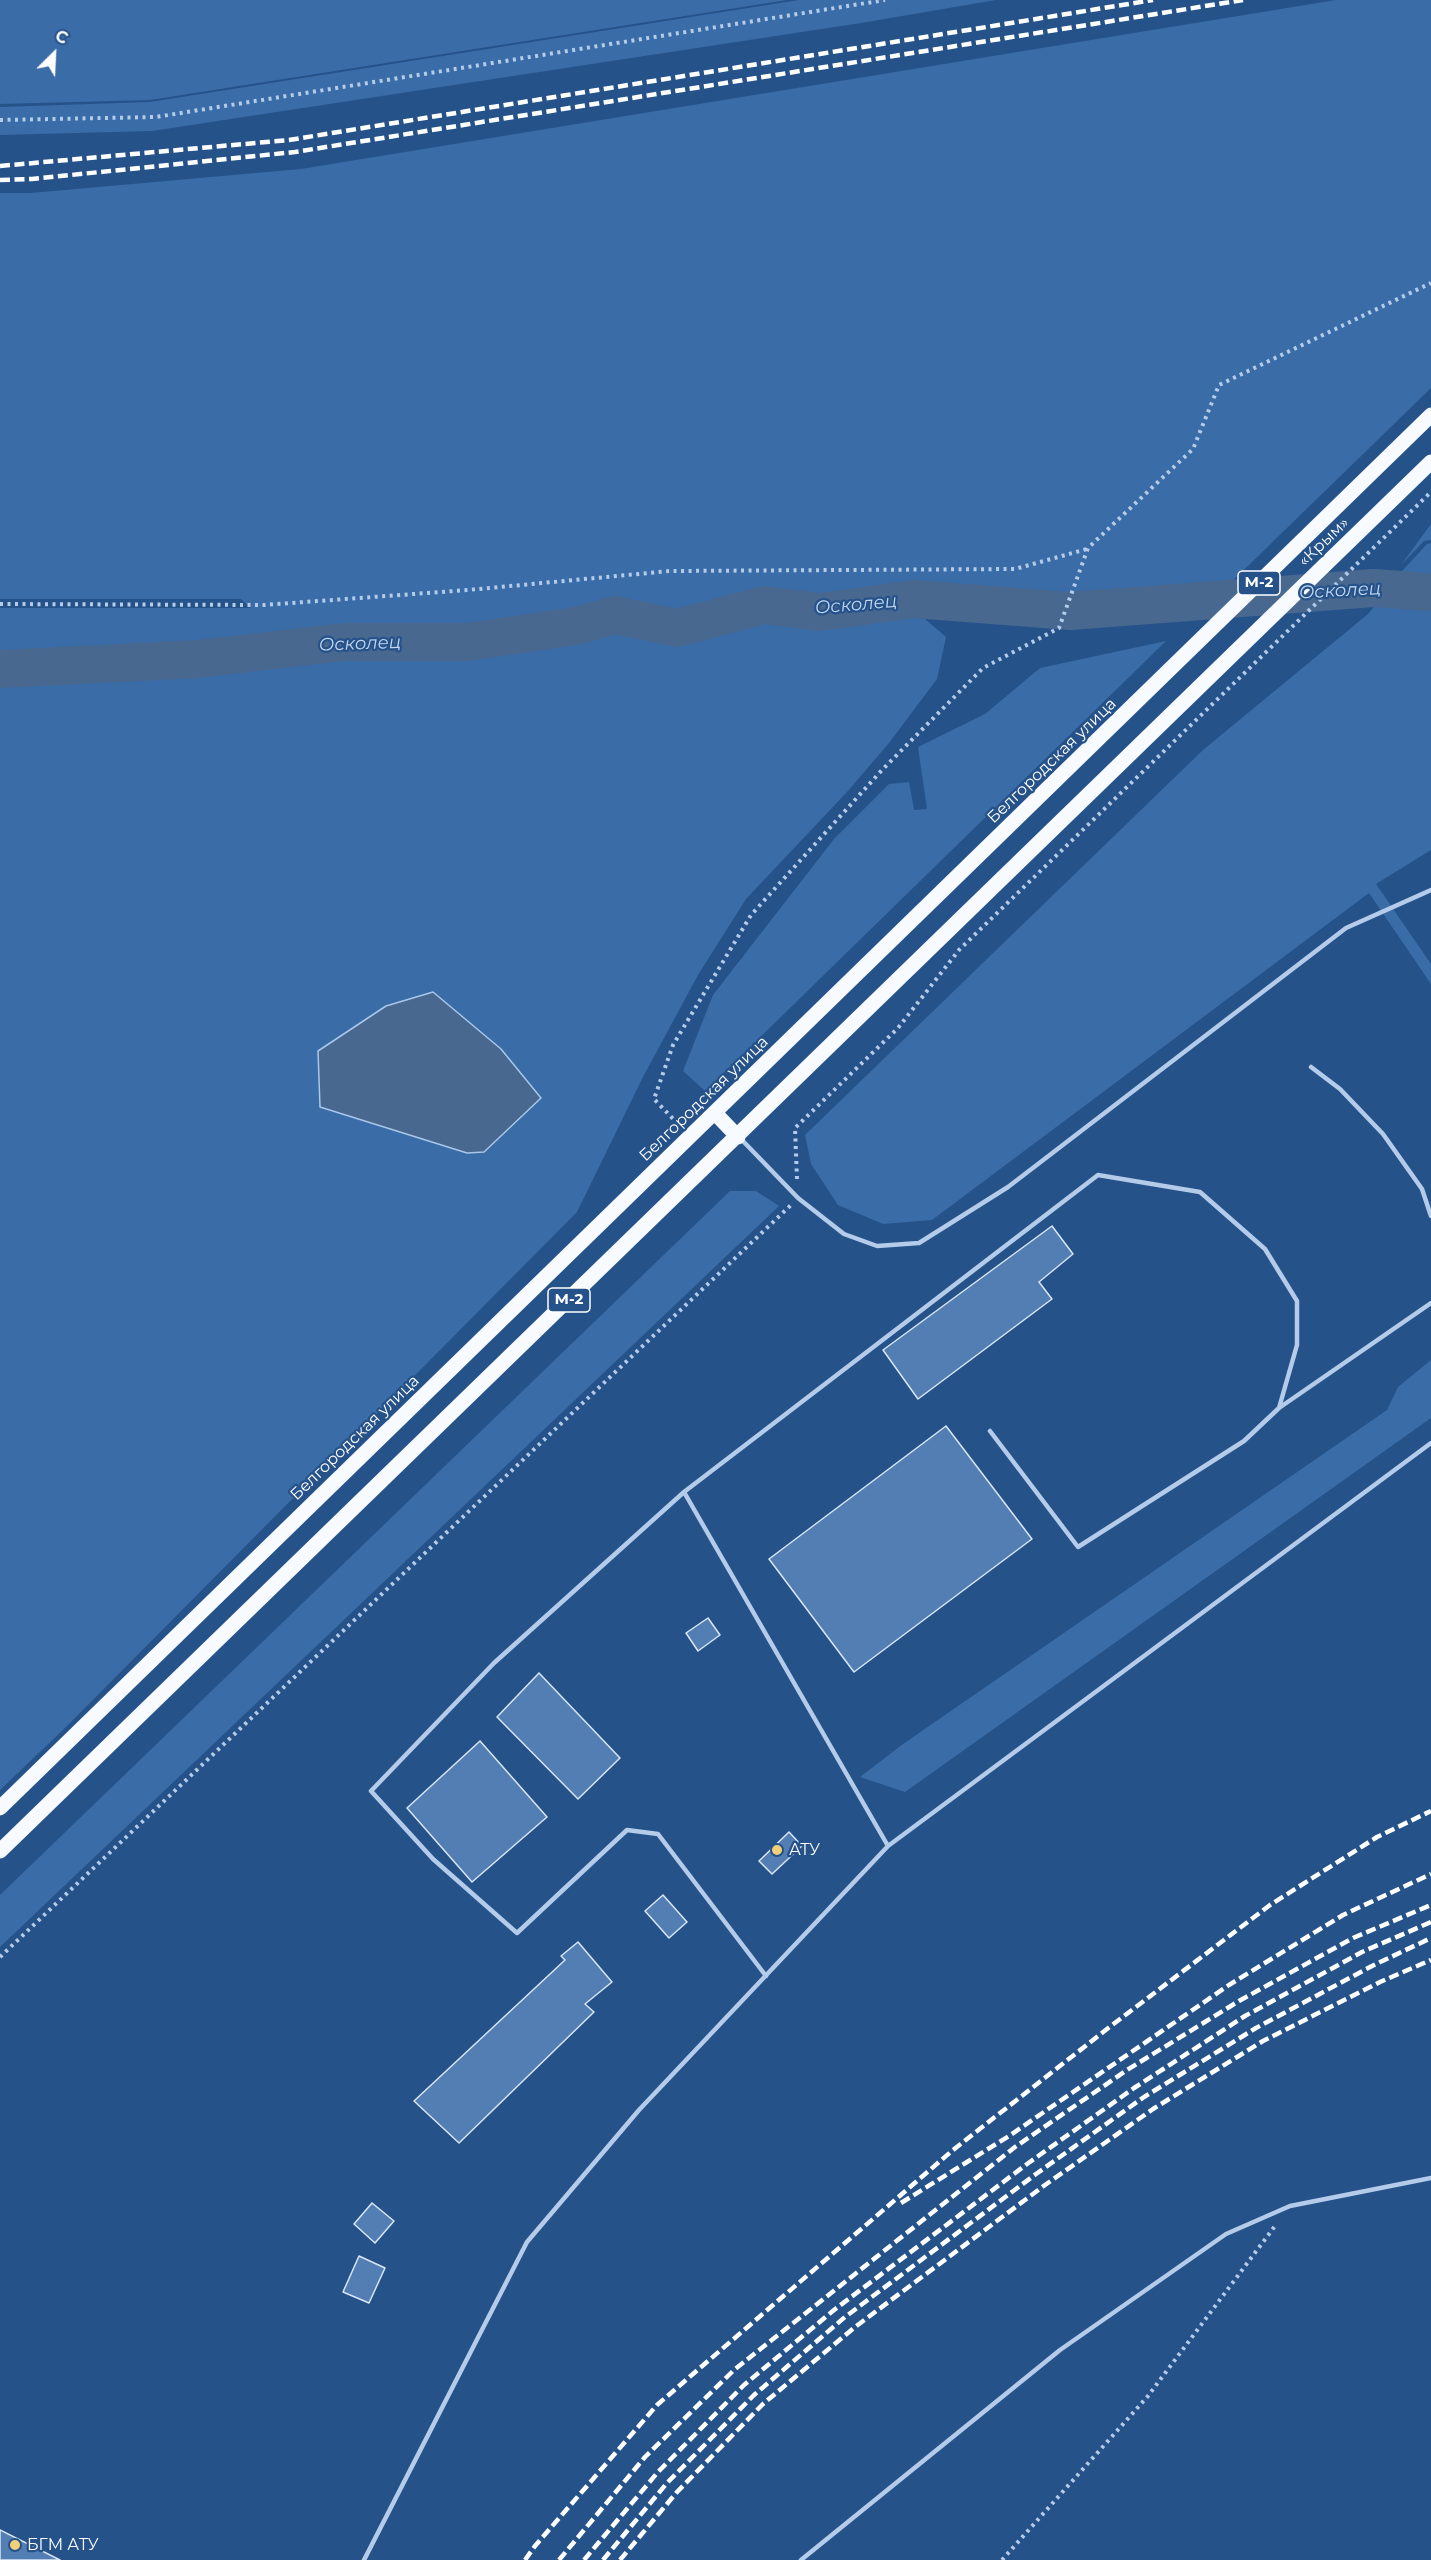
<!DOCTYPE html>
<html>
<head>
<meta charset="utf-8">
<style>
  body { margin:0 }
  #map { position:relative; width:1431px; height:2560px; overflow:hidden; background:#26528a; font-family:Montserrat,sans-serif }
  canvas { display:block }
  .north { position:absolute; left:24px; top:24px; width:60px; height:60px; -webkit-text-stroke:4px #26528a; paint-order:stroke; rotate:24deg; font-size:16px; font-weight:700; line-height:24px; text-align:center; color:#fff }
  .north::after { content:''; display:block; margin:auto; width:21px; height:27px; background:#fff; clip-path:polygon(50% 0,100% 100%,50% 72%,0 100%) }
</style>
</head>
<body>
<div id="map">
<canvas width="1431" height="2560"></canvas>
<div class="north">С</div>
</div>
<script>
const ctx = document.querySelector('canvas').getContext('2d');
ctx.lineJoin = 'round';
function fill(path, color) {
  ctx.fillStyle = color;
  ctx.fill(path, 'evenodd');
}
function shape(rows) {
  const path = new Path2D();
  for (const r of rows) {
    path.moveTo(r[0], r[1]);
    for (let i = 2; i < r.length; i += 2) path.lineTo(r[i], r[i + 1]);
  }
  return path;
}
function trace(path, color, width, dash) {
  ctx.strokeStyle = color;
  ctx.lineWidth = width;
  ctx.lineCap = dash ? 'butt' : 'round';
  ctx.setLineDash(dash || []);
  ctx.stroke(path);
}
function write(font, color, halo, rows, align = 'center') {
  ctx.font = font + ' Montserrat,sans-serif';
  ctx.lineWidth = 4.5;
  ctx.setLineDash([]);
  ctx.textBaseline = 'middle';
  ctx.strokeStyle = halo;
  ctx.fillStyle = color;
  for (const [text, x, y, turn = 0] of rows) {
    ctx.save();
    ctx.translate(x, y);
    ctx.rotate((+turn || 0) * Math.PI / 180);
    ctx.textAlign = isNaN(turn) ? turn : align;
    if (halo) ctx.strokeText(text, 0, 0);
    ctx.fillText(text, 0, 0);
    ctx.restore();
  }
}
const green = shape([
  [0,0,787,0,150,100,0,104],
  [799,0,996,0,861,23,152,131,0,135,0,107,150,102],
  [1336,0,1431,0,1431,388,1216,597,1202,595,1070,606,913,595,819,607,774,598,679,622,618,607,610,612,466,637,344,637,198,653,0,663,0,608,251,608,241,599,0,599,0,193,31,193,301,169],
  [1431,524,1431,540,1424,541,1401,565],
  [1431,543,1431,850,1376,884,1431,964,1431,984,1369,893,932,1220,883,1224,838,1205,811,1164,805,1135,1203,750,1368,614,1403,570,1427,544],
  [918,613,946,637,937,679,889,743,847,792,746,899,698,975,643,1077,577,1212,64,1729,0,1790,0,676,37,675,342,652,527,649,617,630,671,640,759,617,836,625],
  [1166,641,705,1091,683,1071,713,995,834,839,889,784,909,782,914,810,927,809,918,747,985,714,1040,668],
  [730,1191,756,1191,779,1206,0,1947,0,1895],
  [1431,1360,1431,1418,905,1792,860,1777,903,1744,1387,1410,1398,1387]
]);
const water = shape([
  [433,992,501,1049,541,1098,484,1152,467,1153,320,1107,318,1051,386,1006,433,992]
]);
const river = shape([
  [0,669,197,659,344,642,467,642,576,626,615,615,677,628,764,605,820,612,914,599,1070,611,1373,588,1431,592]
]);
const building = shape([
  [1052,1226,1073,1254,1039,1282,1052,1299,918,1399,883,1350,1052,1226],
  [946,1426,1032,1539,854,1672,769,1559,946,1426],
  [708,1618,720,1635,698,1651,686,1633,708,1618],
  [539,1673,620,1758,578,1799,497,1717,539,1673],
  [480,1741,547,1817,472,1882,407,1808,480,1741],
  [789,1832,802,1846,772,1874,759,1861,789,1832],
  [663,1895,687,1922,669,1938,645,1911,663,1895],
  [578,1942,612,1982,585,2004,594,2012,459,2143,414,2101,565,1960,561,1956,578,1942],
  [372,2203,394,2221,375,2243,354,2224,372,2203],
  [359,2256,385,2268,369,2303,343,2292,359,2256],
  [0,2530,60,2560,0,2560,0,2530]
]);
const path = shape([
  [0,120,156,117,885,0],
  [0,604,264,605,468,590,670,571,1015,569,1087,549],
  [678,1124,654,1099,673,1045,751,915,882,770,983,668,1059,628,1088,548,1193,449,1219,385,1431,283],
  [797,1179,795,1128,898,1028,959,950,1431,492],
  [0,1957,791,1205],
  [1002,2560,1148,2396,1275,2226]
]);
const lane = shape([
  [1311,1067,1340,1089,1383,1134,1422,1189,1431,1216],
  [740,1138,798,1198,844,1234,877,1246,919,1243,1008,1187,1346,928,1431,890],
  [1279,1408,1431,1303],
  [684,1492,494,1663,371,1791,433,1859,517,1933,627,1830,658,1834,766,1976],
  [888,1846,684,1492,1098,1175,1200,1192,1265,1249,1297,1301,1297,1345,1279,1408,1244,1441,1078,1547,990,1431],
  [364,2560,527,2242,639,2110,888,1846,1431,1443],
  [801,2560,1060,2350,1226,2234,1290,2206,1431,2178]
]);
const primary = shape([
  [715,1113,738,1137],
  [0,1808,1431,415],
  [0,1851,1431,462]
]);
const rail = shape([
  [0,166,289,140,1153,0],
  [0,180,32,179,295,152,1243,0],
  [901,2203,1009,2136,1229,1985,1343,1915,1431,1874],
  [525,2560,535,2546,657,2405,953,2150,1107,2029,1270,1905,1377,1837,1431,1811],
  [559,2560,645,2457,734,2370,1015,2147,1127,2070,1239,2001,1353,1938,1431,1905],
  [584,2560,658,2472,744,2385,834,2310,1027,2164,1134,2088,1245,2016,1362,1952,1431,1922],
  [603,2560,667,2483,754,2395,845,2317,1036,2174,1144,2097,1256,2028,1372,1966,1431,1938],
  [620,2560,677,2492,763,2404,855,2327,1045,2185,1153,2109,1263,2041,1380,1982,1431,1960]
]);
const markers = [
  [777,1850,6,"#f3cf78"],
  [15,2545,6,"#f3cf78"]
];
const shields = [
  [1259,583,42],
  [569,1300,42]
];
const shieldNames = [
  ["М-2",1259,583],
  ["М-2",569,1300]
];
const streetNames = [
  ["«Крым»",1324,542,-44],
  ["Белгородская улица",1052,761,-44],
  ["Белгородская улица",704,1099,-44],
  ["Белгородская улица",355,1438,-44]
];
const poiNames = [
  ["АТУ",789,1850],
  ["БГМ АТУ",27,2545]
];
const waterNames = [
  ["Осколец",1340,591,-3],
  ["Осколец",856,605,-5],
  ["Осколец",360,644,-2]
];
fill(green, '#3a6ca7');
fill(water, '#496890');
trace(water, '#a8c7ea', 1.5);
trace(river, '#496890', 38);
fill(building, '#527eb3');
trace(building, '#d8e6f7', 1.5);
trace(path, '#b4ccea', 4, [3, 4.5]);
trace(lane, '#b4ccea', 4.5);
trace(primary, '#f7fafe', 15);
trace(rail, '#fff', 4.5, [10, 4.5]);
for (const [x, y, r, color] of markers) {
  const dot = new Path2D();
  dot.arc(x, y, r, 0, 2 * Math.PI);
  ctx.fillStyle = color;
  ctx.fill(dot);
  trace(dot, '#26528a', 2);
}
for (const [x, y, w] of shields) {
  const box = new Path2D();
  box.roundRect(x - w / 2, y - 12, w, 24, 4.5);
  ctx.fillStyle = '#26528a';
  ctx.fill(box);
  trace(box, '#fff', 1.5);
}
write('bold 15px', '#fff', null, shieldNames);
write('16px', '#fff', '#26528a', streetNames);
write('16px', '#fff', '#26528a', poiNames, 'left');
write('italic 18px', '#bfd6f1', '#26528a', waterNames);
</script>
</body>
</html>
